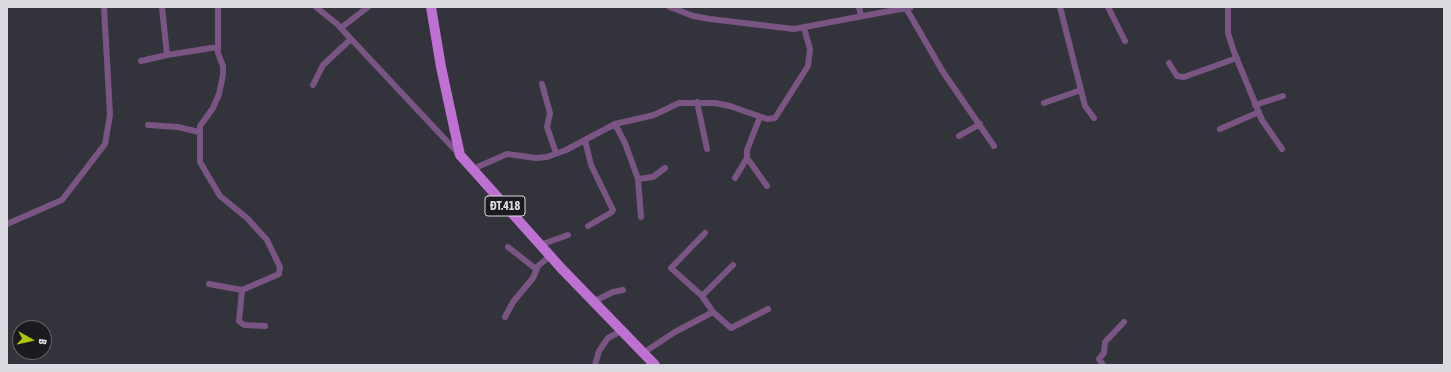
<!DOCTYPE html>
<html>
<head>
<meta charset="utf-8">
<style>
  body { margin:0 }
  #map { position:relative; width:1451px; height:372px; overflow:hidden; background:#33333c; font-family:"Asap Condensed",sans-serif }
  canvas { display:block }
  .frame { position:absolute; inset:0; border:8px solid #dadbe0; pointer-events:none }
  .north { position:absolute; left:12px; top:320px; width:40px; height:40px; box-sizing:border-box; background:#1b1b1f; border:1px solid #67686c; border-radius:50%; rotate:98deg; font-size:11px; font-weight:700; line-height:16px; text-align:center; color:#dadbe0 }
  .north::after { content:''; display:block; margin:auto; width:14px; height:18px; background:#afc506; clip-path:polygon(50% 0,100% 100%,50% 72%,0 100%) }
</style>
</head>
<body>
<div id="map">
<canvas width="1451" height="372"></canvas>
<div class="frame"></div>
<div class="north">B</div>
</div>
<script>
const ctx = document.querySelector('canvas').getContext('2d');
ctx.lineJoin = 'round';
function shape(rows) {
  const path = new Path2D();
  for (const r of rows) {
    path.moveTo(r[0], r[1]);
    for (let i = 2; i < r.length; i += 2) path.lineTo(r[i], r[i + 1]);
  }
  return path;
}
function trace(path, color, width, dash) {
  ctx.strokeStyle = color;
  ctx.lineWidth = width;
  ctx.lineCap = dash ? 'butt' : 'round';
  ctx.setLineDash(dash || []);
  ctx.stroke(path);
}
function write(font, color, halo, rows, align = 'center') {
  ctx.font = font + ' "Asap Condensed",sans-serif';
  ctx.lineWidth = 3.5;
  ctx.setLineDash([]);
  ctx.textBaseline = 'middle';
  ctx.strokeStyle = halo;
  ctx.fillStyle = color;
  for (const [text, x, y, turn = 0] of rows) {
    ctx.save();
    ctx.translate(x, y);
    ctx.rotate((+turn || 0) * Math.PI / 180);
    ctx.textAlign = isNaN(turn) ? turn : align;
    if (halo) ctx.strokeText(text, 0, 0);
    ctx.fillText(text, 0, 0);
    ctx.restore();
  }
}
const minor = shape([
  [162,7,167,55],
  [218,7,218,53,223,66,223,75,219,94,213,108,200,126,200,162,220,196,247,218,267,240,280,267,279,274,242,290,239,321,244,325,265,326],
  [316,7,337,24,458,153],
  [670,7,693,16,710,19,794,29,911,7],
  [859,7,861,16],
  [1060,7,1085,106,1094,118],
  [1108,7,1125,41],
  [1228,7,1228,33,1234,52,1262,120,1282,149],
  [906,8,943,72,994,146],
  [341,28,368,7],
  [141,61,167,55,218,47],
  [1169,63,1177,76,1184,77,1237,58],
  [542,84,550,113,547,127,556,153],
  [313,85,323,65,351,39],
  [697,102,707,149],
  [1044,103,1081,90],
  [1255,105,1283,96],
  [760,117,747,150,747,158,767,186],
  [615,124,625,143,638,179,653,177,665,168],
  [148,125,178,127,199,132],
  [1220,129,1259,112],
  [959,136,980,124],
  [585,140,591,165,613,210,612,212,588,226],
  [473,169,507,154,536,158,547,157,566,150,615,124,654,115,679,103,715,103,730,106,767,119,775,118,808,66,810,49,804,28],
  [735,178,747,158],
  [638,179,641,217],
  [7,224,62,200,105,144,110,115,104,7],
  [705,233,671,268,702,296,713,312],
  [540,245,568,235],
  [508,247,536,269],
  [209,284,242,290],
  [702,296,733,265],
  [593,302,613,292,623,290],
  [505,317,513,302,533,278,538,266,550,256],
  [643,353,675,332,713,312,731,328,768,309],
  [595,365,599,351,608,338,621,331],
  [1103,365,1099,359,1104,353,1105,342,1124,322]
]);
const primary = shape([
  [431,7,441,67,460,155,561,268,655,365]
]);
const shields = [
  [505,206,40]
];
const shieldNames = [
  ["ĐT.418",505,206]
];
trace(minor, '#7a5584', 6);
trace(primary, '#be71d2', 10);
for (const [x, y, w] of shields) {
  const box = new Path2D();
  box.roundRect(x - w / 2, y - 10, w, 20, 3);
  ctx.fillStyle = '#1b1b1f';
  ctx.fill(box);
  trace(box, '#dadbe0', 1);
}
write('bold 12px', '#dadbe0', null, shieldNames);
</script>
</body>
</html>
